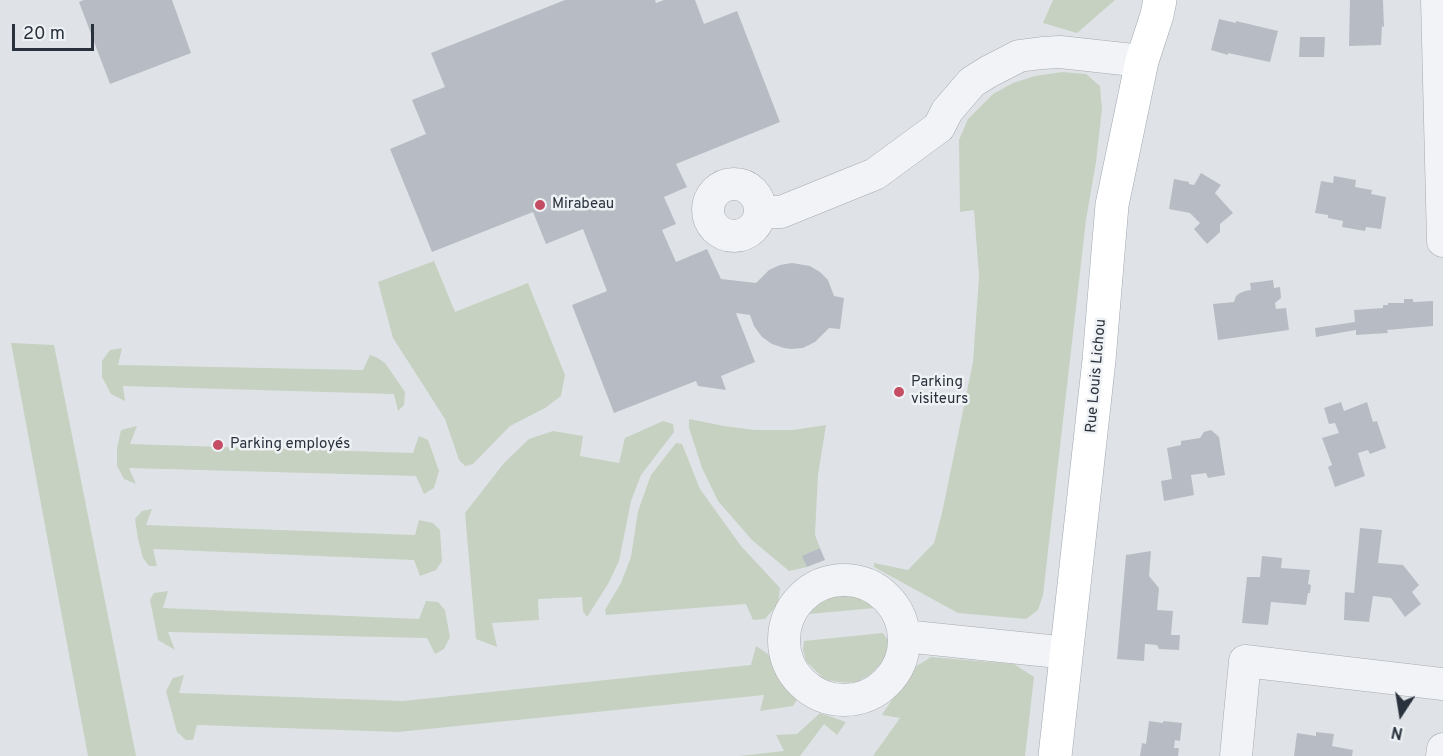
<!DOCTYPE html>
<html>
<head>
<meta charset="utf-8">
<style>
  body { margin:0 }
  #map { position:relative; width:1443px; height:756px; overflow:hidden; background:#dfe3e7; font-family:Overpass,sans-serif }
  canvas { display:block }
  .north { position:absolute; left:1371px; top:684px; width:60px; height:60px; -webkit-text-stroke:4px #eff2f5; paint-order:stroke; rotate:192deg; font-size:16px; font-weight:700; line-height:24px; text-align:center; color:#29313d }
  .north::after { content:''; display:block; margin:auto; width:21px; height:27px; background:#29313d; clip-path:polygon(50% 0,100% 100%,50% 72%,0 100%) }
  .scale { position:absolute; left:12px; top:24px; width:82px; height:27px; box-sizing:border-box; border:3px solid #29313d; border-top:0; padding-left:8px; font-size:18px; line-height:21px; white-space:nowrap; color:#29313d; -webkit-text-stroke:4px #eff2f5; paint-order:stroke }
</style>
</head>
<body>
<div id="map">
<canvas width="1443" height="756"></canvas>
<div class="north">N</div>
<div class="scale">20 m</div>
</div>
<script>
const ctx = document.querySelector('canvas').getContext('2d');
ctx.lineJoin = 'round';
function fill(path, color) {
  ctx.fillStyle = color;
  ctx.fill(path, 'evenodd');
}
function shape(rows) {
  const path = new Path2D();
  for (const r of rows) {
    if (r.length === 3) {
      path.moveTo(r[0] + r[2], r[1]);
      path.arc(r[0], r[1], r[2], 0, 2 * Math.PI);
      continue;
    }
    path.moveTo(r[0], r[1]);
    for (let i = 2; i < r.length; i += 2) path.lineTo(r[i], r[i + 1]);
  }
  return path;
}
function trace(path, color, width, dash) {
  ctx.strokeStyle = color;
  ctx.lineWidth = width;
  ctx.lineCap = dash ? 'butt' : 'round';
  ctx.setLineDash(dash || []);
  ctx.stroke(path);
}
function write(font, color, halo, rows, align = 'center') {
  ctx.font = font + ' Overpass,sans-serif';
  ctx.lineWidth = 5;
  ctx.setLineDash([]);
  ctx.textBaseline = 'middle';
  ctx.strokeStyle = halo;
  ctx.fillStyle = color;
  for (const [text, x, y, turn = 0] of rows) {
    ctx.save();
    ctx.translate(x, y);
    ctx.rotate((+turn || 0) * Math.PI / 180);
    ctx.textAlign = isNaN(turn) ? turn : align;
    if (halo) ctx.strokeText(text, 0, 0);
    ctx.fillText(text, 0, 0);
    ctx.restore();
  }
}
const green = shape([
  [1053,0,1115,0,1077,33,1043,23],
  [1062,72,1086,74,1100,86,1102,109,1096,162,1086,220,1043,595,1038,610,1026,619,958,613,874,567,874,563,908,570,934,543,942,513,973,362,979,276,974,210,960,212,959,140,968,119,993,94,1013,83,1035,76],
  [434,261,455,312,528,283,565,375,561,396,545,408,510,426,473,464,465,466,459,460,445,419,393,338,378,282],
  [11,343,54,345,136,756,88,756],
  [122,348,118,365,363,370,370,355,376,357,385,363,405,392,404,405,398,411,394,394,123,386,125,401,111,394,102,377,102,361,110,350],
  [689,419,724,426,755,430,793,430,826,425,818,475,816,514,815,535,820,548,803,556,807,567,789,571,752,540,718,501,702,468,689,428],
  [663,421,673,424,674,432,641,475,631,501,619,561,608,584,587,617,583,611,582,597,538,599,539,620,492,623,497,647,476,639,465,513,504,463,529,439,553,431,583,436,580,456,619,463,625,438],
  [137,426,130,444,413,453,419,436,428,440,439,471,434,488,424,494,416,476,129,468,136,484,124,479,117,466,117,448,121,430],
  [676,443,682,444,700,489,741,546,780,588,778,604,765,619,753,620,746,604,606,615,605,610,621,583,631,557,638,511,651,475],
  [152,509,146,525,415,535,419,520,433,523,440,530,442,561,436,570,420,576,414,560,153,549,157,566,149,566,143,558,138,539,135,519,142,511],
  [168,591,163,608,419,619,426,601,438,602,445,610,450,637,444,649,435,654,427,638,168,632,175,650,158,640,150,600,154,593],
  [841,595,859,596,875,608,809,614,815,605,824,599],
  [883,633,890,643,884,660,871,674,855,683,837,682,824,679,806,661,803,650,804,641],
  [756,646,768,654,798,698,793,706,760,711,764,695,398,732,197,725,193,740,186,740,177,732,166,691,173,678,184,675,179,693,403,701,751,665],
  [931,657,1014,664,1034,677,1025,756,873,756,900,718,882,715,912,669],
  [820,713,846,722,837,735,824,724,800,756,739,756,784,751,776,735,797,734]
]);
const building = shape([
  [84,0,172,0,191,53,110,84,79,2],
  [565,0,655,0,656,3,664,0,695,0,704,24,737,11,780,122,676,164,687,187,664,197,676,224,662,230,676,262,707,249,721,279,756,283,769,270,780,265,792,263,810,266,820,272,828,280,834,296,844,298,840,329,829,328,815,342,803,348,791,349,784,348,772,344,762,337,754,326,750,315,736,313,755,362,721,376,726,390,698,386,696,381,614,413,572,305,607,291,583,229,546,244,533,212,432,252,390,149,426,134,412,100,445,87,431,53],
  [1350,0,1383,0,1384,27,1382,26,1381,45,1349,46],
  [1219,19,1236,23,1236,21,1278,31,1270,62,1228,53,1228,55,1211,50],
  [1300,37,1325,37,1324,57,1299,57],
  [1201,173,1221,185,1215,193,1233,213,1220,224,1220,232,1207,244,1194,229,1200,223,1190,213,1169,209,1174,179,1189,182,1189,184,1194,185],
  [1334,176,1356,180,1355,187,1372,190,1371,194,1386,197,1381,229,1366,227,1365,231,1342,227,1343,221,1328,218,1328,215,1315,213,1321,181,1333,183],
  [1273,280,1274,288,1280,287,1281,298,1275,303,1276,309,1286,308,1289,330,1218,340,1213,304,1234,302,1236,296,1240,293,1245,291,1251,290,1250,283],
  [1404,299,1413,299,1413,302,1433,301,1433,326,1387,330,1388,333,1356,335,1356,330,1316,337,1315,328,1355,322,1354,310,1383,308,1383,305,1388,305,1388,303,1404,303],
  [1341,402,1344,411,1367,402,1373,422,1377,421,1386,448,1370,454,1368,450,1358,453,1365,476,1335,487,1328,467,1332,465,1322,438,1339,433,1335,423,1329,424,1324,408],
  [1211,430,1219,437,1225,475,1208,478,1206,473,1191,475,1194,495,1164,501,1161,481,1172,479,1167,448,1181,445,1181,441,1200,438,1204,432],
  [1360,528,1382,530,1378,563,1403,565,1419,585,1412,592,1421,604,1405,617,1391,598,1373,596,1369,622,1344,620,1345,592,1354,593],
  [820,548,825,560,807,567,802,556],
  [1151,551,1149,576,1159,588,1157,610,1173,611,1171,635,1180,635,1179,650,1159,649,1157,645,1145,644,1144,661,1117,659,1126,555],
  [1262,556,1282,558,1281,568,1310,570,1308,584,1311,585,1310,593,1308,593,1306,605,1271,602,1268,625,1242,623,1247,577,1260,577],
  [1149,721,1163,723,1163,721,1182,723,1180,741,1175,740,1174,748,1179,748,1178,756,1140,756,1142,743,1146,744],
  [1316,732,1334,734,1332,746,1353,750,1352,756,1294,756,1297,733,1316,736]
]);
const minor = shape([
  [1437,0,1443,241],
  [734,210,26],
  [760,212,781,212,875,174,939,127,947,111,972,82,988,72,1019,56,1042,53,1060,52,1142,61],
  [844,640,60],
  [904,636,1049,651,1066,655],
  [1236,756,1245,661,1443,684],
  [1442,756,1443,749]
]);
const major = shape([
  [1055,756,1099,360,1112,205,1142,61,1157,15,1160,0]
]);
const markers = [
  [540,205,6,"#c44d63"],
  [899,392,6,"#c44d63"],
  [218,445,6,"#c44d63"]
];
const poiNames = [
  ["Mirabeau",552,205],
  ["Parking",911,383],
  ["visiteurs",911,400],
  ["Parking employés",230,445]
];
const streetNames = [
  ["Rue Louis Lichou",1097,376,-85]
];
fill(green, '#c6d1c1');
fill(building, '#b7bcc4');
trace(minor, '#a5aab1', 33);
trace(major, '#a0a8b2', 34);
trace(minor, '#f2f3f6', 32);
trace(major, '#fff', 33);
for (const [x, y, r, color] of markers) {
  const dot = new Path2D();
  dot.arc(x, y, r, 0, 2 * Math.PI);
  ctx.fillStyle = color;
  ctx.fill(dot);
  trace(dot, '#eff2f5', 2);
}
write('15px', '#29313d', '#eff2f5', poiNames, 'left');
write('15px', '#29313d', '#eff2f5', streetNames);
</script>
</body>
</html>
